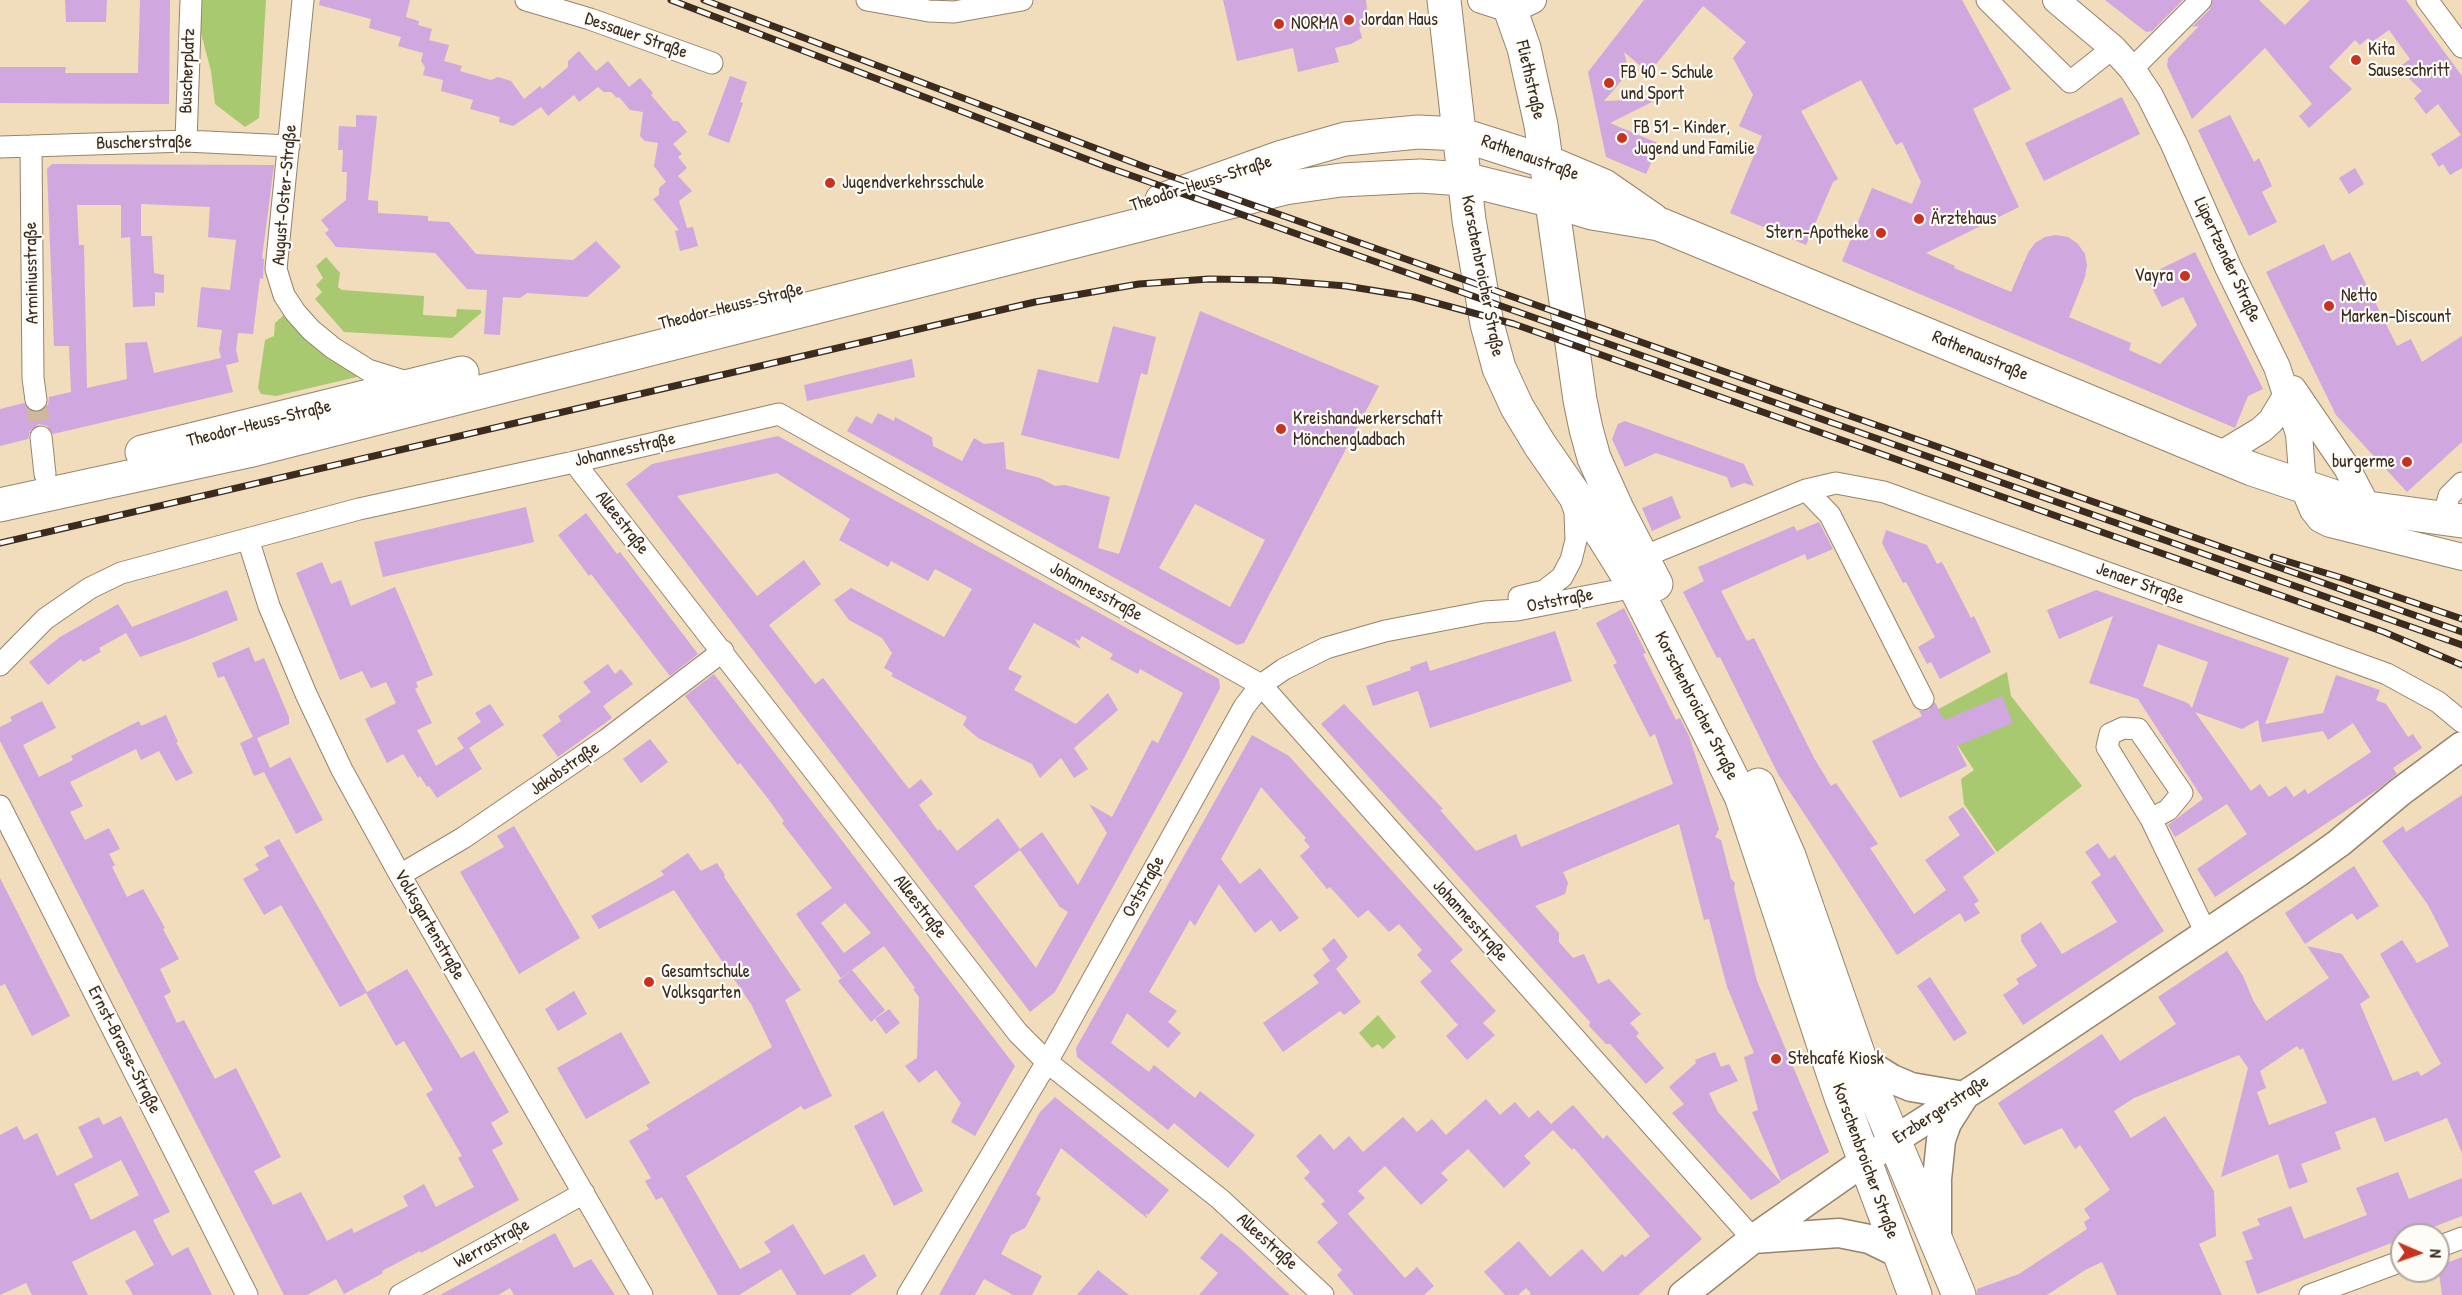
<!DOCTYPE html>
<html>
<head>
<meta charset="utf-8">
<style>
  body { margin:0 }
  #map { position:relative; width:2462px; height:1295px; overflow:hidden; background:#f1dcbb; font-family:"Patrick Hand",sans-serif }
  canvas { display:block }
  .north { position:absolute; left:2390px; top:1223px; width:60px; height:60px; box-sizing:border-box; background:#fdfcf7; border:2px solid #afa8a0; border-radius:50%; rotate:92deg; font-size:16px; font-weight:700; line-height:24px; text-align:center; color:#3b2a1e }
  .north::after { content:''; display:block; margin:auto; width:21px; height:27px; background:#c8321e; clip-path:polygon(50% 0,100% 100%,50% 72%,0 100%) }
</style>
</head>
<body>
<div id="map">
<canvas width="2462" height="1295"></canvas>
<div class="north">N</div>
</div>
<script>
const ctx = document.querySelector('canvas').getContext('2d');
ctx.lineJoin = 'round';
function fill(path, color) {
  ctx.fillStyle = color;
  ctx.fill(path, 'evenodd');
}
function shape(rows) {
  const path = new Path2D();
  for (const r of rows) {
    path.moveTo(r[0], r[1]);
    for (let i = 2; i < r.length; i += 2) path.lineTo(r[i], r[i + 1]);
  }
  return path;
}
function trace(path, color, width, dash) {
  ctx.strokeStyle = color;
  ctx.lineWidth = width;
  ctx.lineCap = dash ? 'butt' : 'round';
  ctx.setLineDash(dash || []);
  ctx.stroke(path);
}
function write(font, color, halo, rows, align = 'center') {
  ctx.font = font + ' "Patrick Hand",sans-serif';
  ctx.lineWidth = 4.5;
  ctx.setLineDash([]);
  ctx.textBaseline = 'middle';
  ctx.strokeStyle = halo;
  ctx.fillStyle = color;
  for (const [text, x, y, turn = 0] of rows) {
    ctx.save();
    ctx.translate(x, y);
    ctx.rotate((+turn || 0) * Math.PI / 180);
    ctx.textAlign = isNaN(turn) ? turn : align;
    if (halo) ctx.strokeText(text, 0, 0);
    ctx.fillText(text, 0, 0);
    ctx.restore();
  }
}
const green = shape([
  [195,0,266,0,259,118,245,127,215,104,211,71,194,7],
  [326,257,340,273,338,287,342,290,424,296,423,315,456,317,457,309,481,310,481,313,452,338,344,332,315,299,322,292,316,285,323,278,316,266],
  [286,313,361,376,276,396,261,394,258,388,265,340,274,336,275,323],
  [2007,672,2011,696,2082,786,1997,852,1964,804,1961,779,1974,770,1935,711],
  [1378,1015,1396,1037,1383,1049,1378,1044,1372,1048,1359,1033]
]);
const building = shape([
  [65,0,107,0,106,22,66,22],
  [140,0,170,0,169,104,0,103,0,67,66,67,65,73,138,73],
  [320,0,410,0,406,17,419,21,418,25,432,29,429,40,449,45,444,61,462,66,460,71,491,80,498,77,511,81,524,99,540,86,542,89,568,67,568,61,579,51,596,71,608,61,629,87,640,78,653,93,651,95,673,121,678,121,687,132,673,144,682,154,678,157,687,168,678,176,692,191,679,201,687,228,693,227,698,246,680,251,675,231,679,230,653,199,659,195,659,188,666,182,654,166,658,143,645,141,640,136,643,112,630,110,619,97,617,98,611,92,604,92,598,87,579,102,574,95,548,116,541,107,513,126,499,122,500,117,470,109,473,100,441,91,443,80,423,75,425,67,421,61,423,53,398,46,401,37,369,28,371,19,319,5],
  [1223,0,1366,0,1369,25,1359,27,1362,38,1351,44,1335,48,1339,62,1298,72,1293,48,1237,61],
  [1644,0,1962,0,2011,89,1973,109,2019,207,1926,253,1955,266,1954,268,2011,292,2028,253,2035,243,2045,237,2056,235,2068,237,2078,244,2085,254,2087,265,2085,277,2069,317,2131,343,2129,350,2160,364,2197,325,2183,297,2162,307,2146,276,2195,252,2263,389,2248,396,2235,428,1842,261,1872,188,1912,204,1921,182,1902,142,1896,145,1861,80,1801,111,1838,179,1833,182,1806,245,1730,213,1762,136,1739,126,1753,95,1733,58,1746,42,1703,6,1649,73,1624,52,1629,72,1604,101,1658,99,1610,123,1660,144,1646,174,1606,157,1588,72],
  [2105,0,2183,0,2152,31,2146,32],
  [2213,0,2259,0,2285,25,2310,0,2406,0,2462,76,2462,168,2450,175,2443,164,2439,167,2431,154,2461,135,2438,104,2426,114,2414,98,2422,91,2398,68,2410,59,2389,30,2372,42,2368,38,2360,45,2355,40,2329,67,2352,89,2309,128,2299,116,2312,104,2265,48,2192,119,2167,66,2168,58,2199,26,2192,27,2210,9],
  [730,76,747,82,740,102,743,103,729,143,708,135],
  [2122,97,2140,134,2044,181,2025,143],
  [356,115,377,116,368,200,378,201,378,213,428,216,428,221,449,222,476,254,573,260,596,241,621,267,587,297,527,293,520,298,503,297,500,335,484,334,487,290,467,289,435,253,336,247,325,233,329,230,321,220,346,200,347,172,342,172,343,150,338,150,339,126,356,127],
  [2230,115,2254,162,2259,158,2272,186,2262,192,2277,222,2249,236,2198,130],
  [52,164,274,165,262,258,264,259,263,279,260,278,253,334,238,333,236,350,239,362,226,365,233,392,53,434,47,426,39,424,30,431,28,439,0,446,0,409,24,403,31,412,38,412,48,405,49,397,71,392,69,346,54,346,47,169],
  [141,204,210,207,208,237,236,240,230,290,201,287,197,327,222,330,219,350,221,358,154,373,147,342,125,343,127,379,87,388,84,245,79,245,77,205,121,205,121,238,130,237,133,307,155,306,155,292,164,293,164,275,154,273,152,236,141,236],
  [2355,168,2364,184,2349,194,2339,178],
  [2324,244,2332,261,2350,252,2397,346,2411,339,2422,362,2462,336,2462,442,2407,492,2336,415,2266,272],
  [1200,311,1379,386,1244,643,1237,645,847,431,856,416,872,424,878,413,894,421,895,417,932,437,933,446,962,461,974,438,984,444,1004,442,1006,469,1040,478,1055,486,1065,485,1110,497,1098,548,1119,554],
  [1195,504,1265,540,1230,607,1159,568],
  [1113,326,1156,337,1147,375,1141,373,1119,459,1021,435,1038,369,1098,383],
  [912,359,915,377,807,401,804,385],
  [1625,421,1744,464,1754,486,1744,483,1731,488,1727,477,1656,453,1625,467,1612,439,1618,424],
  [778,436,1219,679,1220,688,1185,756,1055,992,1030,1012,626,484,652,464],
  [777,473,850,519,839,540,888,567,891,561,928,581,935,569,972,589,944,637,851,588,834,600,849,620,882,638,892,653,884,668,893,673,891,676,967,717,963,725,978,738,1032,764,1040,778,1061,758,1074,778,1088,769,1074,748,1118,710,1108,693,1076,724,1014,690,1022,676,1008,669,1034,623,1081,649,1075,639,1079,641,1082,636,1113,654,1110,659,1138,674,1140,669,1183,693,1158,743,1152,740,1112,817,1089,804,1107,833,1078,885,1042,832,1020,849,998,818,957,851,940,829,938,831,919,805,933,794,921,779,909,789,823,678,815,684,769,625,821,584,804,560,757,596,677,496],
  [1020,850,1060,907,1068,912,1036,968,974,886],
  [1672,496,1681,518,1652,531,1642,508],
  [526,507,534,542,383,577,374,542],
  [586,513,617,554,620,552,698,654,670,676,591,574,589,576,558,535],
  [1819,522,1833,549,1807,560,1805,554,1721,591,1735,618,1747,641,1754,638,1814,758,1831,786,1836,783,1878,844,1870,848,1914,914,1946,890,1925,860,1960,835,1948,817,1963,807,1995,853,1963,877,1979,901,1974,904,1980,913,1965,922,1960,913,1897,955,1778,774,1720,657,1717,658,1683,592,1704,581,1698,567,1794,526,1797,531],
  [1886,530,1927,545,1937,564,1942,562,1971,618,1974,616,1991,652,1940,679,1931,662,1927,664,1918,647,1935,637,1906,582,1903,583,1882,543],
  [322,562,331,584,341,580,351,606,395,587,433,675,416,682,418,687,415,689,432,723,417,730,436,766,464,748,457,738,481,722,475,713,490,704,504,725,469,748,482,769,437,798,429,786,427,787,420,776,418,778,403,754,387,763,365,719,396,703,386,682,371,688,362,671,340,680,296,573],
  [227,590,238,620,190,639,140,657,126,633,99,648,101,652,83,662,81,659,48,685,29,662,60,637,118,604,132,627],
  [2096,590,2289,658,2265,724,2323,713,2336,675,2380,690,2376,700,2386,704,2408,737,2413,734,2422,748,2393,768,2397,774,2377,790,2215,897,2197,869,2247,834,2227,804,2175,837,2168,825,2203,799,2138,699,2089,683,2113,616,2059,639,2047,610],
  [2158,644,2208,662,2192,708,2188,703,2143,686],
  [2195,712,2242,729,2258,720,2262,742,2323,731,2328,740,2353,723,2371,752,2308,794,2305,789,2294,797,2286,786,2269,797,2260,784,2251,791],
  [1624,608,1646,653,1643,654,1676,720,1680,718,1689,736,1719,829,1715,837,1721,840,1731,879,1735,883,1734,888,1757,981,1829,1152,1781,1181,1752,1112,1758,1110,1744,1057,1754,1053,1727,987,1709,919,1704,920,1679,824,1563,872,1568,883,1565,894,1535,906,1559,933,1559,942,1573,958,1584,954,1598,984,1609,979,1641,1014,1630,1023,1639,1033,1636,1036,1664,1068,1646,1084,1610,1044,1606,1044,1589,1026,1590,1022,1321,724,1344,704,1443,809,1440,810,1476,851,1516,834,1521,847,1673,784,1655,734,1650,737,1613,665,1617,663,1596,623],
  [1555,631,1572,681,1430,728,1418,691,1373,706,1366,686,1411,670,1410,667,1427,661,1430,671],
  [249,647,255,662,264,658,289,717,289,724,257,738,270,768,290,757,323,820,296,834,264,772,254,776,240,743,253,737,224,676,218,678,212,663],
  [608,664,615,674,621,669,633,684,603,706,612,718,558,757,542,735,561,721,558,716,591,692,583,682],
  [714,674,1015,1066,975,1136,951,1122,961,1103,936,1070,919,1083,905,1066,917,1058,919,997,913,989,915,988,884,946,841,978,796,914,832,888,782,823,784,821,769,800,740,763,738,765,685,696],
  [845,903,871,933,844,953,821,923,815,928],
  [2002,696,2013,723,1957,746,1967,766,1900,798,1872,741,1922,716,1919,711,1929,710,1935,702,1944,720],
  [42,701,56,728,23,745,39,777,73,760,71,756,139,721,141,726,166,715,178,742,176,742,193,773,176,781,159,751,141,760,136,749,70,782,83,806,70,812,85,840,109,828,120,849,109,854,115,865,112,867,127,897,143,889,165,928,163,929,179,959,160,969,171,992,164,996,177,1023,184,1020,215,1079,236,1068,281,1157,254,1171,273,1205,301,1192,327,1241,352,1228,354,1233,408,1206,403,1196,424,1184,436,1207,474,1187,458,1158,462,1156,426,1094,433,1090,404,1041,396,1046,366,993,340,1007,281,905,264,915,243,879,259,870,255,864,269,856,264,847,279,839,367,992,407,969,461,1058,474,1051,509,1112,491,1123,503,1144,492,1150,519,1200,421,1253,420,1251,382,1271,383,1273,344,1294,336,1279,307,1295,284,1295,0,741,0,727,12,721,10,717],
  [1252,735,1289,756,1463,950,1450,961,1496,1011,1483,1023,1495,1035,1467,1060,1446,1036,1458,1025,1420,982,1432,971,1417,955,1422,950,1399,924,1389,932,1368,910,1358,918,1330,887,1327,889,1300,856,1310,847,1304,840,1306,838,1261,787,1221,859,1240,884,1260,868,1299,918,1280,932,1271,920,1255,933,1219,884,1195,926,1190,920,1149,992,1177,1011,1168,1022,1181,1033,1168,1048,1127,1013,1111,1043,1149,1072,1154,1065,1195,1098,1200,1091,1255,1135,1228,1168,1174,1123,1168,1130,1077,1057,1076,1048],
  [650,739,668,762,641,783,623,759],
  [2462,795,2462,1153,2447,1118,2385,1142,2375,1117,2335,1132,2341,1149,2301,1164,2308,1182,2289,1189,2278,1154,2221,1177,2248,1068,2239,1055,2134,1098,2114,1111,2131,1138,2165,1116,2214,1191,2216,1236,2199,1244,2222,1295,2117,1295,2102,1262,2085,1270,2047,1295,1977,1295,1977,1289,2019,1274,2087,1229,2084,1222,2090,1218,2084,1209,2110,1190,2080,1145,2075,1149,2062,1128,2024,1145,1998,1103,2102,1034,2120,1061,2176,1024,2158,997,2227,951,2243,976,2253,1000,2266,1021,2329,978,2307,946,2342,954,2370,997,2360,1004,2393,1081,2418,1071,2421,1076,2441,1064,2380,954,2402,940,2417,963,2449,946,2428,905,2382,841,2403,826,2406,832],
  [2297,1046,2300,1050,2303,1048,2327,1103,2269,1125,2257,1092,2266,1088,2260,1071],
  [514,826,580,938,519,974,460,872,504,847,497,836],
  [2098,843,2109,859,2115,855,2164,931,2023,1025,2003,995,2019,984,2016,979,2037,966,2021,941,2021,935,2041,922,2062,954,2117,922,2091,882,2101,875,2085,852],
  [688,853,701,871,717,863,725,875,724,877,801,990,785,1000,832,1096,804,1110,801,1106,686,1176,740,1269,771,1252,764,1242,793,1224,824,1275,864,1254,877,1276,850,1295,797,1295,781,1269,739,1295,718,1295,662,1197,656,1200,645,1181,651,1178,629,1141,649,1129,646,1125,772,1047,751,1004,674,890,599,929,591,916,664,875,661,871],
  [2354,866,2379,906,2357,920,2352,913,2305,944,2285,913],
  [0,878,70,1016,32,1036,5,984,0,986],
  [1334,938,1348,957,1336,969,1361,1002,1344,1015,1340,1011,1283,1052,1263,1023,1319,983,1313,975,1330,961,1322,949],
  [852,970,885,1010,871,1022,838,981],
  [1930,977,1967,1033,1954,1041,1917,986],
  [574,991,587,1014,558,1031,545,1009],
  [889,1009,900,1023,886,1034,875,1019],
  [621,1032,650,1083,586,1119,557,1068],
  [1715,1052,1721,1067,1729,1064,1738,1081,1709,1093,1718,1112,1781,1182,1751,1200,1672,1113,1684,1104,1669,1087,1696,1063,1695,1060],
  [1055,1097,1169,1190,1148,1215,1145,1213,1148,1219,1061,1148,1036,1194,1041,1198,1025,1228,1011,1235,1001,1254,1042,1276,1032,1295,1013,1295,984,1279,975,1295,939,1295,1040,1112],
  [1486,1099,1500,1115,1515,1102,1529,1118,1538,1110,1551,1124,1573,1105,1603,1139,1607,1135,1702,1239,1638,1295,1529,1295,1531,1293,1526,1288,1518,1295,1505,1295,1484,1272,1519,1241,1550,1277,1582,1249,1603,1272,1622,1254,1625,1257,1650,1236,1574,1148,1572,1150,1553,1130,1524,1156,1531,1163,1504,1188,1468,1149,1441,1173,1448,1180,1421,1205,1385,1166,1358,1191,1365,1198,1338,1223,1321,1204,1325,1201,1304,1178,1310,1172,1296,1156,1320,1134,1334,1150,1349,1136,1363,1152,1403,1117,1417,1132,1432,1119,1446,1135],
  [883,1111,923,1191,894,1206,854,1126],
  [121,1116,170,1212,153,1220,162,1238,172,1256,188,1247,212,1295,133,1295,125,1281,154,1265,135,1230,72,1262,88,1295,32,1295,26,1283,0,1295,0,1135,17,1126,24,1140,37,1133,57,1176,93,1157,78,1127,99,1117,103,1125],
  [121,1160,139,1195,91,1220,74,1184],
  [2398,1172,2409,1199,2462,1178,2462,1216,2412,1235,2402,1235,2402,1239,2257,1294,2245,1261,2253,1259,2242,1232,2260,1225,2257,1219,2291,1206,2304,1239,2367,1215,2356,1188],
  [1348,1214,1405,1278,1417,1267,1434,1286,1424,1295,1354,1295,1337,1275,1342,1270,1317,1242],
  [555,1233,574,1268,591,1259,615,1295,514,1295,510,1288,498,1295,440,1295],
  [1221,1233,1240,1248,1290,1295,1199,1295,1218,1273,1200,1258],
  [2462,1257,2462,1295,2442,1295,2438,1266],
  [1098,1270,1129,1295,1077,1295]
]);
const minorTunnel = shape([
  [36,400,41,437]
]);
const minor = shape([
  [303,0,276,269,284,295,295,312,311,330,333,348,368,370,410,383],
  [526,0,590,19,712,63],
  [867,0,929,11,954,12,1022,0],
  [1987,0,2070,82,2113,48],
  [2427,0,2462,47],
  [2132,69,2201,0],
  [186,141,191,0],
  [31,146,33,378,36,400],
  [0,147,186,141,289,146],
  [41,437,45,474],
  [574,462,1018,1033,1047,1062,1220,1199,1323,1295],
  [1806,490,1830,515,1923,699],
  [2443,518,2449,496,2462,483],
  [248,539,269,606,306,694,342,770,400,875,642,1295],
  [1643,557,1806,490,1836,483,1884,492,2387,674,2438,702,2462,722],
  [1519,597,1544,591,1562,577,1571,560,1576,540,1575,512,1570,498],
  [0,665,45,619,90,588,121,573,359,509,574,462,779,414,1261,685,1753,1239],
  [0,806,247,1295],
  [2151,819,2168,810,2182,793,2138,729,2123,728,2110,734,2107,747,2151,819,2206,933],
  [400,875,463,838,606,740,723,651],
  [2438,1247,2462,1238],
  [400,1295,584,1193],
  [908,1295,1047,1062,1244,707,1261,685,1284,669,1326,648,1385,631,1484,612,1517,610,1635,587],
  [2310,1295,2402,1261]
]);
const tertiary = shape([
  [1481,0,1512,10,1533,0],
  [2056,0,2113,48,2132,69,2150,96,2174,144,2228,267,2277,367,2299,434,2303,486,2313,510,2320,519,2330,524,2462,557],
  [2293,389,2347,468,2368,508],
  [2218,456,2261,430,2271,421,2286,396]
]);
const secondary = shape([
  [1860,1059,1892,1079,1911,1087,1964,1096],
  [1937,1238,1937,1179,1941,1140,1947,1123,1963,1098],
  [1753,1239,1839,1233,1869,1239,1898,1253],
  [1683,1295,1753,1239,1896,1139,1982,1084,2300,871,2339,843,2400,792,2462,746]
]);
const primary = shape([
  [1444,0,1469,220,1487,324,1499,368,1517,407,1540,445,1603,536,1635,587,1741,796,1841,1097,1915,1295],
  [1507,0,1524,48,1541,125,1580,400,1586,429,1594,458,1617,509,1656,584],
  [1162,200,1282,157,1345,139,1418,132,1459,134,1547,162,1604,186,1653,220],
  [142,452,462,373],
  [0,505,248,451,1285,188,1341,180,1420,176,1464,179,1553,201,1592,213,1659,224,2252,469,2368,508,2462,521],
  [1758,785,1789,856,1860,1059,1959,1295]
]);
const rail = shape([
  [671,0,1107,167,2462,645],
  [704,0,1145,167,2462,632],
  [0,543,1035,302,1139,284,1209,279,1271,280,1346,286,1414,297,1514,324,2384,632,2462,665],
  [2273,557,2342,578,2462,619]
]);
const markers = [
  [1349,20,6,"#c8321e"],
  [1279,24,6,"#c8321e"],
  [2356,60,6,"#c8321e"],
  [1609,83,6,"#c8321e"],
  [1622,138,6,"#c8321e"],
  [830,183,6,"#c8321e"],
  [1919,219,6,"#c8321e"],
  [1881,233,6,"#c8321e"],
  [2185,276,6,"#c8321e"],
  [2329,306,6,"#c8321e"],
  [1281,429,6,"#c8321e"],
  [2407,462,6,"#c8321e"],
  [649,982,6,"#c8321e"],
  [1776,1059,6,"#c8321e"]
];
const poiNames = [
  ["Jordan Haus",1361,20],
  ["NORMA",1291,24],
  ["Kita",2368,50],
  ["Sauseschritt",2368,71],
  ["FB 40 - Schule",1621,73],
  ["und Sport",1621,94],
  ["FB 51 - Kinder,",1634,128],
  ["Jugend und Familie",1634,149],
  ["Jugendverkehrsschule",842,183],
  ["Ärztehaus",1931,219],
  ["Stern-Apotheke",1869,233,"right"],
  ["Vayra",2173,276,"right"],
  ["Netto",2341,296],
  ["Marken-Discount",2341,317],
  ["Kreishandwerkerschaft",1293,419],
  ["Mönchengladbach",1293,440],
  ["burgerme",2395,462,"right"],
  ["Gesamtschule",661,972],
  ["Volksgarten",661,993],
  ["Stehcafé Kiosk",1788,1059]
];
const streetNames = [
  ["Dessauer Straße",636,36,19],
  ["Buscherplatz",188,71,-88],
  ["Fliethstraße",1530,80,77],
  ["Buscherstraße",144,143,-1],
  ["Rathenaustraße",1530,158,20],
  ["Theodor-Heuss-Straße",1201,184,-18],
  ["August-Oster-Straße",285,195,-85],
  ["Lüpertzender Straße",2227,260,65],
  ["Arminiusstraße",32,273,-91],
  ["Korschenbroicher Straße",1482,276,79],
  ["Theodor-Heuss-Straße",731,307,-14],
  ["Rathenaustraße",1980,356,23],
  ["Theodor-Heuss-Straße",259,424,-14],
  ["Johannesstraße",625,450,-13],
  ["Alleestraße",622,523,52],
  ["Jenaer Straße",2140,584,20],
  ["Johannesstraße",1096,592,29],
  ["Oststraße",1560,601,-11],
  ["Korschenbroicher Straße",1696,706,63],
  ["Jakobstraße",565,769,-35],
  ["Oststraße",1144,887,-61],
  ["Alleestraße",920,907,52],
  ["Johannesstraße",1470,921,48],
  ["Volksgartenstraße",429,925,60],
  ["Ernst-Brasse-Straße",124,1050,63],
  ["Erzbergerstraße",1941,1110,-33],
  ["Korschenbroicher Straße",1865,1161,70],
  ["Alleestraße",1267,1242,42],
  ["Werrastraße",492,1244,-29]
];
fill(green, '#a9c971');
fill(building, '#d0a7de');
trace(minorTunnel, '#cdb89c', 21, [21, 10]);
trace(minor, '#96836c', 23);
trace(tertiary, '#96836c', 28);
trace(secondary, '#96836c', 31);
trace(primary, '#96836c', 35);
trace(minor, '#fff', 21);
trace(tertiary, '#fff', 26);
trace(secondary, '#fff', 28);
trace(primary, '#fff', 33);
trace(rail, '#3b2a1e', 7);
trace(rail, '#fdfcf7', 4.5, [14]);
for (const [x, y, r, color] of markers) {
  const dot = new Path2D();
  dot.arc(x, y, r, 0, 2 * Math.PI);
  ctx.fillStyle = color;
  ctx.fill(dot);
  trace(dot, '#fdfcf7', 2);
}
write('18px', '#3b2a1e', '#fdfcf7', poiNames, 'left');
write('18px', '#3b2a1e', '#fdfcf7', streetNames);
</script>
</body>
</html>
